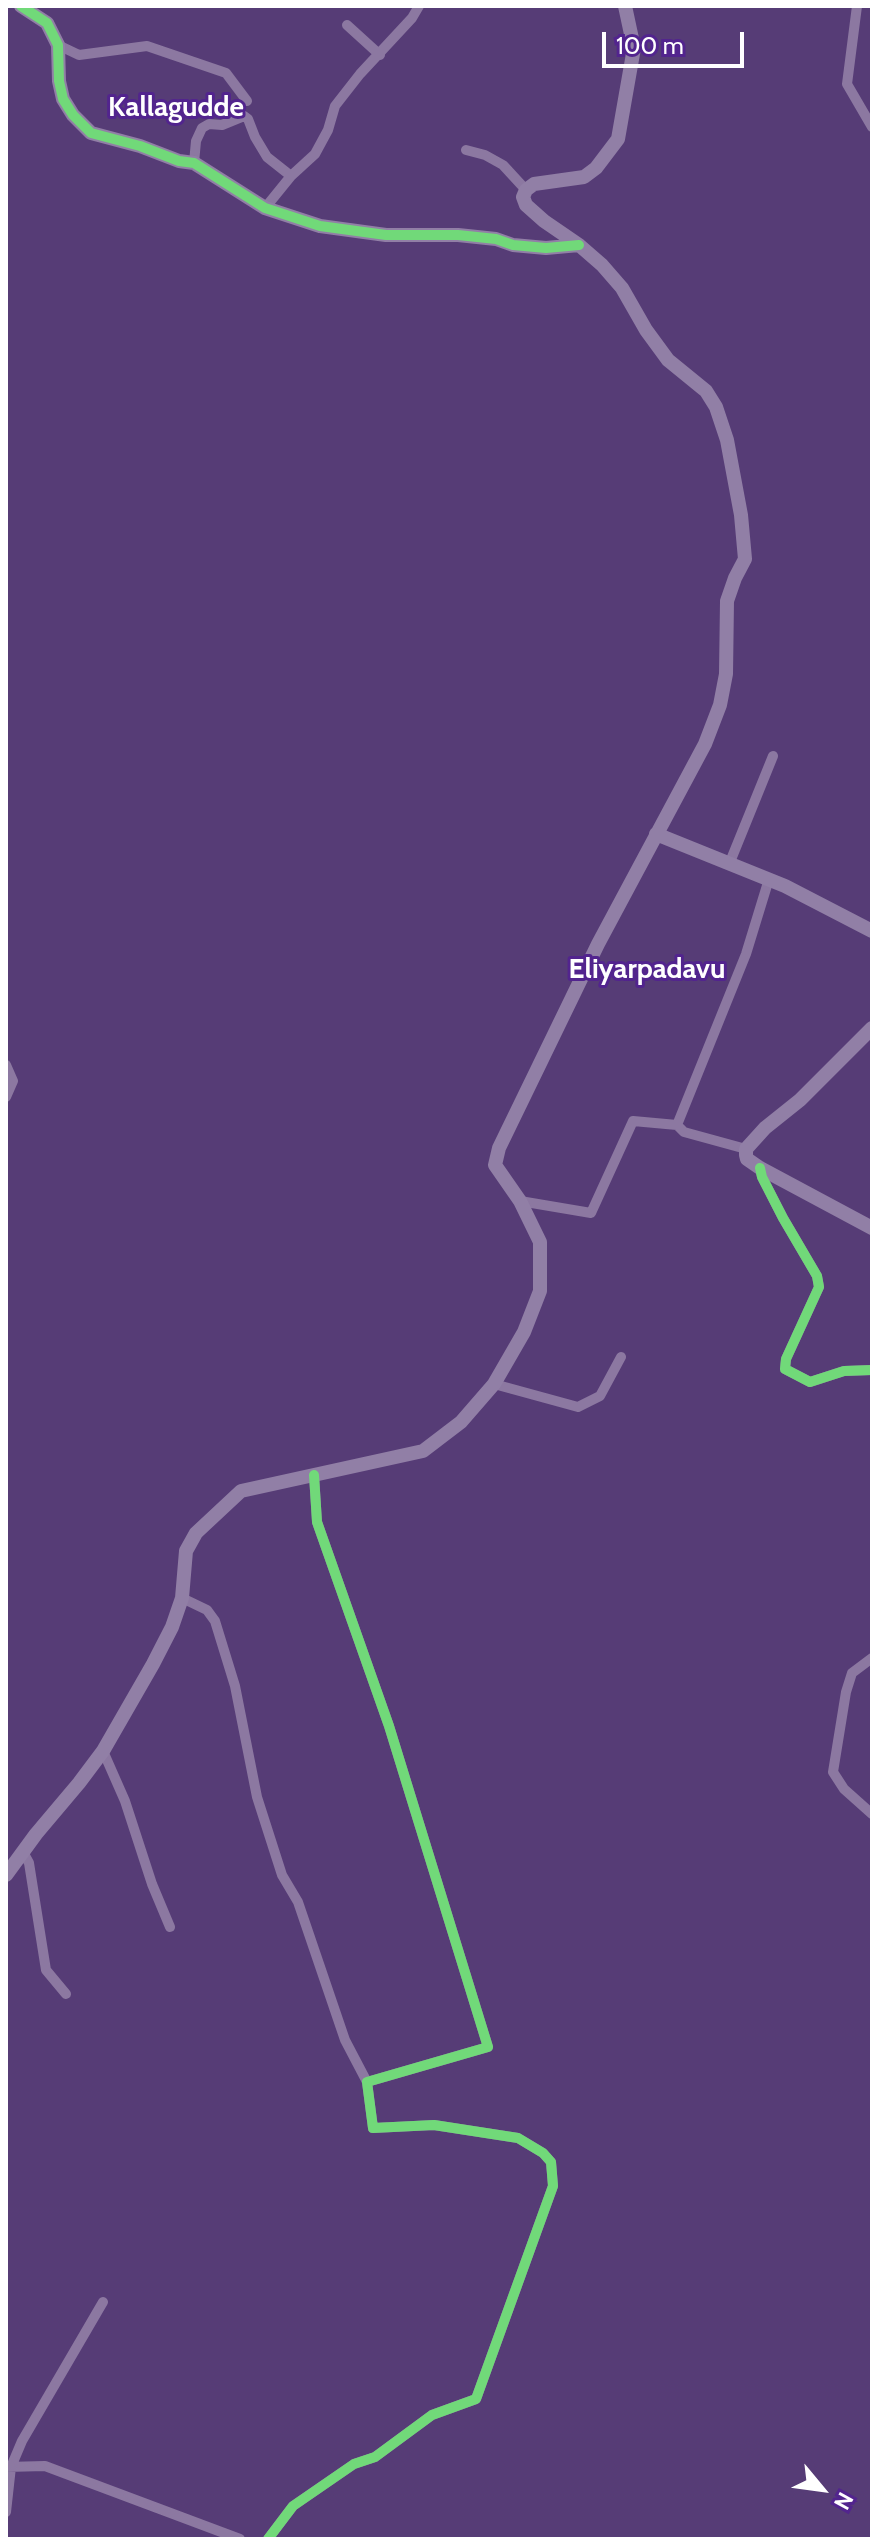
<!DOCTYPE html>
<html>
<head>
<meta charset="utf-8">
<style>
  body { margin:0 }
  #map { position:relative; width:878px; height:2545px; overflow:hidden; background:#563c76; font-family:Cabin,sans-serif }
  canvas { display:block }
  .frame { position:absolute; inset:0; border:8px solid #fff; pointer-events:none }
  .north { position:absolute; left:782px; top:2449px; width:80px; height:80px; -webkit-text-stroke:6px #52248e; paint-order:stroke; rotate:119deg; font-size:22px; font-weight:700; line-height:32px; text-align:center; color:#fff }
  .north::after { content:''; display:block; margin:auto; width:28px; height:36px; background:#fff; clip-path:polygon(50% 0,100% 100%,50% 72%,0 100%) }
  .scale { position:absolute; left:602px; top:32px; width:142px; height:36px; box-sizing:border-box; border:4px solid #fff; border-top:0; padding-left:10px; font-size:24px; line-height:28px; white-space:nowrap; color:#fff; -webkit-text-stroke:6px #52248e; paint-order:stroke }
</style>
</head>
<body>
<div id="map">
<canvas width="878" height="2545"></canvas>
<div class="frame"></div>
<div class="north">N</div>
<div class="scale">100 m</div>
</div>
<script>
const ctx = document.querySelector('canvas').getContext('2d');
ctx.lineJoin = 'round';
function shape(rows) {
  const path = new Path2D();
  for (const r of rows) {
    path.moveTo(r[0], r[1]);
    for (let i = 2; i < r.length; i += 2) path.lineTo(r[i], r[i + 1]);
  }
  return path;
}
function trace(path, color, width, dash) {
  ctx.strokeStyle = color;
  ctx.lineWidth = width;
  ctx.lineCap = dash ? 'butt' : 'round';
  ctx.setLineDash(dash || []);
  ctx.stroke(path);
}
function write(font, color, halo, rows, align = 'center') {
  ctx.font = font + ' Cabin,sans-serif';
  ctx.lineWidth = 6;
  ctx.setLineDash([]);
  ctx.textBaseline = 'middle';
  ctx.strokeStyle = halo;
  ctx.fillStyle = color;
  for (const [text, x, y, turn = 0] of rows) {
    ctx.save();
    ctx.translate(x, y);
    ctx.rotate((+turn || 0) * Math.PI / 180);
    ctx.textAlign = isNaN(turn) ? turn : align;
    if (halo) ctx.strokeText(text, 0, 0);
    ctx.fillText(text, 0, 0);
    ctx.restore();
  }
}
const street = shape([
  [857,6,847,84,872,127],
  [347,25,380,55],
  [58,45,79,55,147,46,226,73,247,101],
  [466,150,485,155,503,165,526,190],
  [194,163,196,141,202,128,209,124,222,125,244,116,248,119,255,137,267,157,291,176],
  [265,208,291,176,315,154,328,130,335,106,360,74,412,18,419,6],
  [730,862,773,756],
  [6,1065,13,1081,6,1097],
  [677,1125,746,954,769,879],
  [760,1168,762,1177,783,1218,817,1276,819,1287,786,1359,785,1369,810,1382,844,1371,872,1370],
  [520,1201,591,1213,633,1121,677,1125,684,1132,746,1149],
  [494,1384,578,1407,600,1396,621,1357],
  [182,1598,207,1610,215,1621,235,1686,257,1797,282,1875,298,1902,345,2040,367,2082],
  [872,1658,852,1673,846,1692,833,1772,844,1789,872,1814],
  [103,1751,125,1801,152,1884,170,1927],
  [23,1852,29,1863,46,1970,66,1994],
  [6,2467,45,2466,240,2539],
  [6,2512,11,2467,22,2441,103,2302],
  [268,2539,293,2506,354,2464,375,2457,432,2415,476,2399,553,2186,551,2162,543,2153,518,2138,434,2125,373,2128,367,2082,488,2047,389,1726,317,1522,314,1475]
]);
const secondary = shape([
  [21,6,47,23,58,45,59,81,63,99,73,115,91,133,140,146,179,161,194,163,265,208,320,226,386,235,458,235,496,239,513,245,546,248,579,245],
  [656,834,785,886,872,931],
  [872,1028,800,1100,765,1128,746,1149,746,1155,747,1159,760,1168,872,1228],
  [6,1875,36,1834,79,1783,103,1751,153,1664,172,1627,182,1598,186,1551,196,1533,241,1491,423,1451,461,1422,494,1384,524,1332,540,1291,540,1242,520,1201,495,1165,499,1148,598,944,705,744,720,705,726,674,727,601,735,578,745,559,741,515,727,440,716,407,706,391,668,360,646,330,622,288,602,265,579,245,544,221,526,205,523,197,526,190,534,184,584,177,596,168,618,139,634,48,625,6]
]);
const cycleway = shape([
  [21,6,47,23,58,45,59,81,63,99,73,115,91,133,140,146,179,161,194,163,265,208,320,226,386,235,458,235,496,239,513,245,546,248,579,245],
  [760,1168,762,1177,783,1218,817,1276,819,1287,786,1359,785,1369,810,1382,844,1371,872,1370],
  [268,2539,293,2506,354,2464,375,2457,432,2415,476,2399,553,2186,551,2162,543,2153,518,2138,434,2125,373,2128,367,2082,488,2047,389,1726,317,1522,314,1475]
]);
const quarterNames = [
  ["Kallagudde",176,108],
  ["Eliyarpadavu",647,970]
];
trace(street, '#8c78a1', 10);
trace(secondary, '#917fa6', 14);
trace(cycleway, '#71d979', 10);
write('bold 28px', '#fff', '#52248e', quarterNames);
</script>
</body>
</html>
